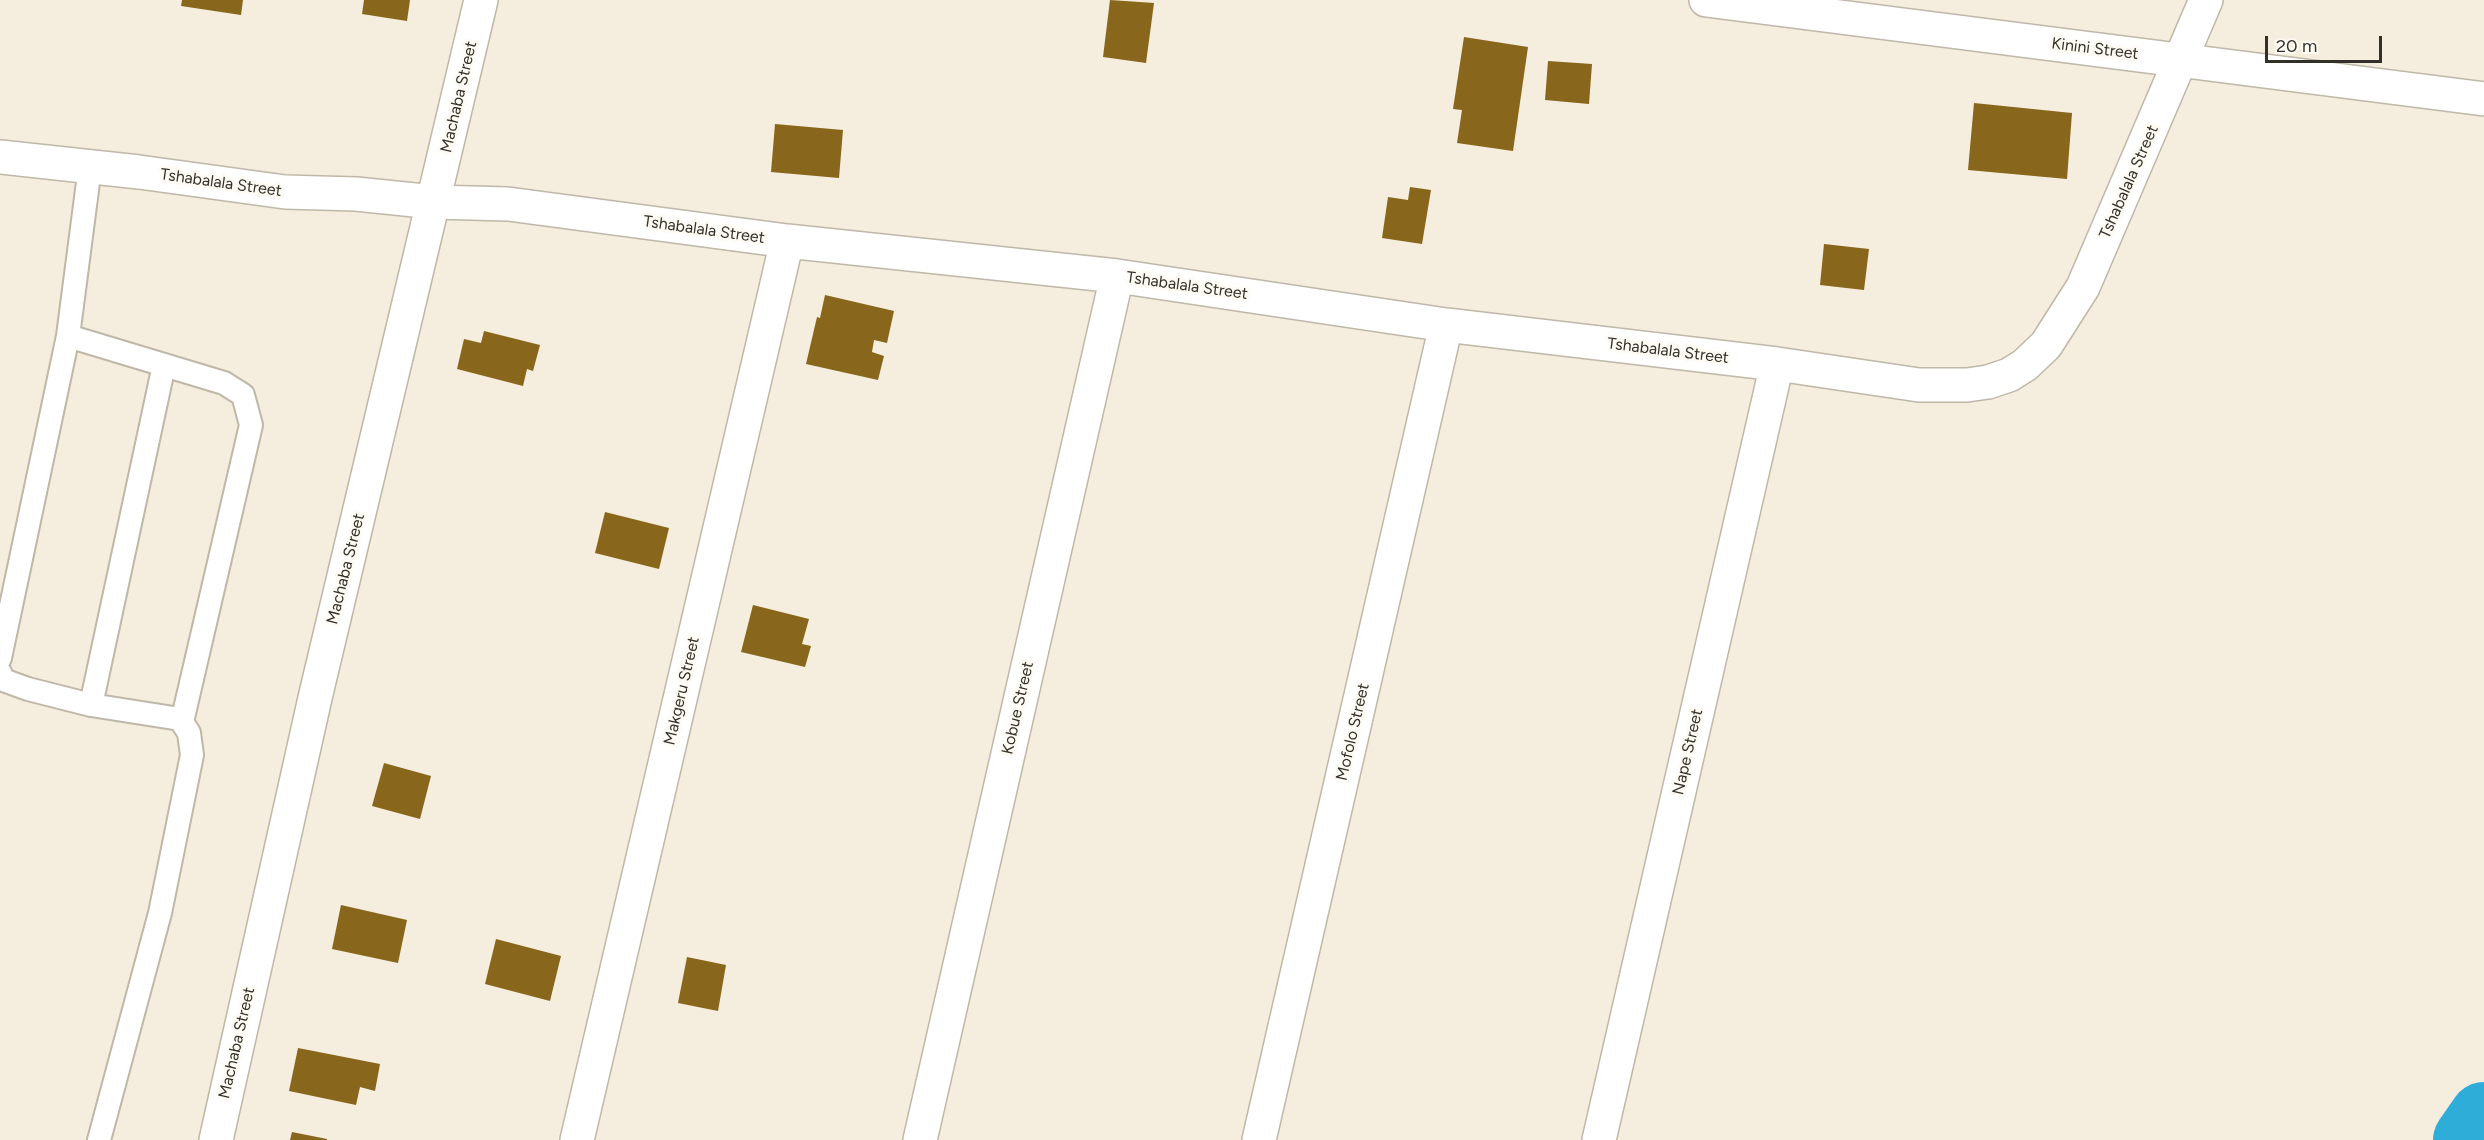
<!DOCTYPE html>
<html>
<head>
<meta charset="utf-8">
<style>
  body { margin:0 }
  #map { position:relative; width:2484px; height:1140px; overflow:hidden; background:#f5eddd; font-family:Figtree,sans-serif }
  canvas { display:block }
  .scale { position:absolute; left:2265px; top:36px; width:117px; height:27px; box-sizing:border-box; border:3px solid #33302a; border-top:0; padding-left:8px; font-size:18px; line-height:21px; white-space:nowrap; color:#33302a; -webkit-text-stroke:4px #fefbf4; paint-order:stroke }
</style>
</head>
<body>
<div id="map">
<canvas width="2484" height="1140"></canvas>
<div class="scale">20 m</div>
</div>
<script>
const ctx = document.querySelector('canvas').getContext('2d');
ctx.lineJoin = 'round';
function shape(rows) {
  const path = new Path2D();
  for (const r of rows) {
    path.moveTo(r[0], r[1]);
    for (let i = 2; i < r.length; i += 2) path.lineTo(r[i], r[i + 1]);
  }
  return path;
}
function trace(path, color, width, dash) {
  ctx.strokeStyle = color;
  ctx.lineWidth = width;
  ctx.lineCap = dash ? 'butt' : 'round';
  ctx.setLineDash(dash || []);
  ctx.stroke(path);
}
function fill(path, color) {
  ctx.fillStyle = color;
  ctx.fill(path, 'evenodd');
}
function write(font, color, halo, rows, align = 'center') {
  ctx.font = font + ' Figtree,sans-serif';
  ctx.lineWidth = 6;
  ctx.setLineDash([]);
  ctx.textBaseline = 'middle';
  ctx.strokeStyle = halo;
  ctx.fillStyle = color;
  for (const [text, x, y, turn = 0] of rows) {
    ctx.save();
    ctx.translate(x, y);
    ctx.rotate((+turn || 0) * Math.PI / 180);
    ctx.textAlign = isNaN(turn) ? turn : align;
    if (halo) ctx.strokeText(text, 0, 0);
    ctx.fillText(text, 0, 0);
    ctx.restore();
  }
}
const river = shape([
  [2468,1140,2484,1117]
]);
const building = shape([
  [182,0,243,0,241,15,181,6],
  [364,0,410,0,407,21,362,14],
  [1110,0,1154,3,1146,63,1103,57],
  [1464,37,1528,47,1513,151,1457,143,1462,110,1453,109],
  [1548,61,1592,64,1589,104,1545,100],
  [1974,103,2072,113,2067,179,1968,170],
  [775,124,843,130,839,178,771,172],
  [1410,187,1431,190,1422,244,1382,238,1388,197,1408,200],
  [1824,244,1869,249,1864,290,1820,285],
  [825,295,894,311,887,343,874,340,872,352,884,356,878,380,806,364,817,317,820,318],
  [484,331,540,345,533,371,527,369,523,386,457,369,464,339,481,343],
  [605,512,669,528,659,569,595,553],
  [753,605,809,619,802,644,811,646,805,667,741,652],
  [384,763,431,776,420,819,372,806],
  [341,905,407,920,398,963,332,949],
  [496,939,561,956,550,1001,485,984],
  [687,957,726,965,718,1011,678,1003],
  [298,1048,380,1064,375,1091,360,1087,356,1105,289,1091],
  [292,1132,327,1139,327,1140,290,1140]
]);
const service = shape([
  [68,336,224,383,243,395,251,425,182,722],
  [0,658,68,336,90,167],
  [0,672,3,680,28,689,91,705,180,719,189,733,192,755,160,913,99,1140],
  [91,705,164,365]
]);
const minor = shape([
  [0,157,139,172,285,192,356,194,434,202,508,204,787,241,1117,276,1446,325,1777,364,1919,385,1967,385,1988,382,2009,375,2025,365,2046,345,2083,287,2206,0],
  [577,1140,787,241],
  [920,1140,1117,276],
  [1259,1140,1446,325],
  [1599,1140,1777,364]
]);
const tertiary = shape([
  [1706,0,2484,99],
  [216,1140,315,698,481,0]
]);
const streetNames = [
  ["Kinini Street",2095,49,7],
  ["Machaba Street",459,97,-77],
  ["Tshabalala Street",2129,182,-66],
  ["Tshabalala Street",221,183,8],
  ["Tshabalala Street",704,230,8],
  ["Tshabalala Street",1187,286,8],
  ["Tshabalala Street",1668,351,7],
  ["Machaba Street",346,569,-76],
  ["Makgeru Street",682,691,-77],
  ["Kobue Street",1018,708,-77],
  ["Mofolo Street",1353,732,-77],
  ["Nape Street",1688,752,-77],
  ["Machaba Street",237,1043,-77]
];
trace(river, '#2eadd9', 70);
fill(building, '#88661b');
trace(service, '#bfb7a8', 26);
trace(minor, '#bfb7a8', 36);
trace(tertiary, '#bfb7a8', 36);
trace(service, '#fff', 22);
trace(minor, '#fff', 33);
trace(tertiary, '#fff', 33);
write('16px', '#33302a', '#fefbf4', streetNames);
</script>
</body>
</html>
